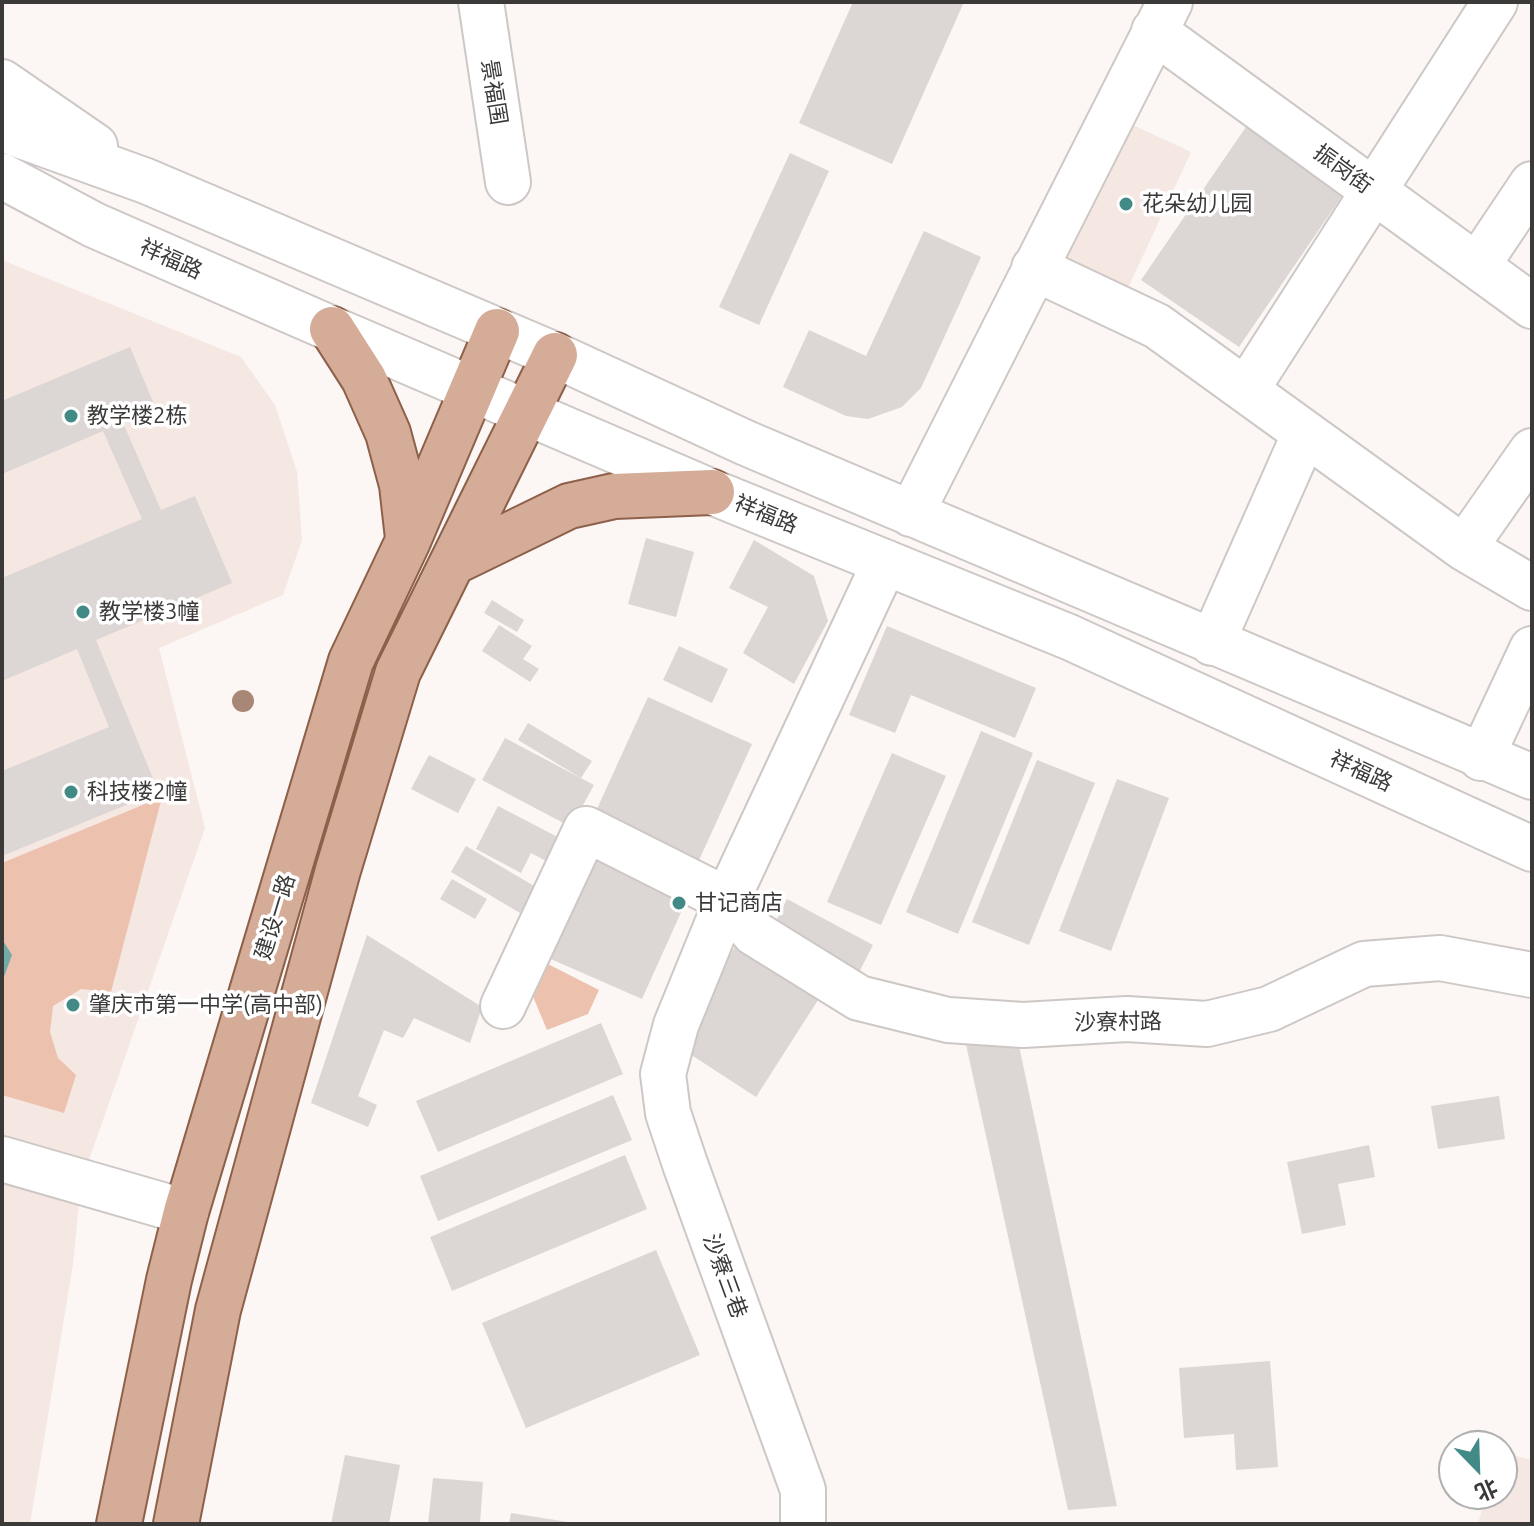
<!DOCTYPE html>
<html>
<head>
<meta charset="utf-8">
<style>
  body { margin:0 }
  #map { position:relative; width:1534px; height:1526px; overflow:hidden; background:#fcf6f4; font-family:Ubuntu,"Noto Sans SC",sans-serif }
  canvas { display:block }
  .frame { position:absolute; inset:0; border:4px solid #3c3a39; pointer-events:none }
  .north { position:absolute; left:1438px; top:1430px; width:80px; height:80px; box-sizing:border-box; background:#fff; border:2px solid #b1b0b0; border-radius:50%; rotate:157deg; font-size:22px; font-weight:700; line-height:32px; text-align:center; color:#3c3a39 }
  .north::after { content:''; display:block; margin:auto; width:28px; height:36px; background:#428a86; clip-path:polygon(50% 0,100% 100%,50% 72%,0 100%) }
</style>
</head>
<body>
<div id="map">
<canvas width="1534" height="1526"></canvas>
<div class="frame"></div>
<div class="north">北</div>
</div>
<script>
const ctx = document.querySelector('canvas').getContext('2d');
ctx.lineJoin = 'round';
function fill(path, color) {
  ctx.fillStyle = color;
  ctx.fill(path, 'evenodd');
}
function shape(rows) {
  const path = new Path2D();
  for (const r of rows) {
    path.moveTo(r[0], r[1]);
    for (let i = 2; i < r.length; i += 2) path.lineTo(r[i], r[i + 1]);
  }
  return path;
}
function trace(path, color, width, dash) {
  ctx.strokeStyle = color;
  ctx.lineWidth = width;
  ctx.lineCap = dash ? 'butt' : 'round';
  ctx.setLineDash(dash || []);
  ctx.stroke(path);
}
function write(font, color, halo, rows, align = 'center') {
  ctx.font = font + ' Ubuntu,"Noto Sans SC",sans-serif';
  ctx.lineWidth = 7;
  ctx.setLineDash([]);
  ctx.textBaseline = 'middle';
  ctx.strokeStyle = halo;
  ctx.fillStyle = color;
  for (const [text, x, y, turn = 0] of rows) {
    ctx.save();
    ctx.translate(x, y);
    ctx.rotate((+turn || 0) * Math.PI / 180);
    ctx.textAlign = isNaN(turn) ? turn : align;
    if (halo) ctx.strokeText(text, 0, 0);
    ctx.fillText(text, 0, 0);
    ctx.restore();
  }
}
const built = shape([
  [1124,121,1191,152,1128,288,1060,256],
  [2,260,241,357,275,405,297,472,302,540,283,595,159,648,205,828,81,1183,73,1264,30,1524,2,1524],
  [1502,1452,1532,1460,1532,1524,1478,1524,1486,1494,1502,1494]
]);
const green = shape([
  [162,797,111,992,81,989,53,1006,50,1032,58,1058,76,1075,64,1113,2,1095,2,863],
  [542,961,599,990,588,1014,547,1030,529,987]
]);
const water = shape([
  [2,939,12,955,2,982]
]);
const building = shape([
  [853,2,964,2,892,164,799,123],
  [1248,124,1346,190,1239,347,1141,280],
  [790,153,829,171,759,325,719,307],
  [924,231,981,257,921,388,902,407,868,419,846,416,783,387,809,330,866,356],
  [130,347,156,409,123,423,161,510,195,496,232,583,96,640,154,781,138,787,143,798,2,856,2,771,109,727,77,649,2,681,2,578,142,519,103,431,2,474,2,401],
  [646,538,694,552,676,617,628,604],
  [754,540,814,576,828,621,794,684,743,653,768,607,729,588],
  [492,600,524,620,517,632,484,613],
  [499,625,532,646,523,659,539,669,530,682,482,651],
  [887,626,1036,688,1015,738,911,695,895,733,849,715],
  [679,646,728,669,712,703,663,680],
  [648,697,752,744,695,869,591,822],
  [528,723,592,761,581,778,518,740],
  [981,731,1033,753,958,934,906,912],
  [505,738,594,785,571,827,482,780],
  [892,753,946,776,881,925,827,902],
  [429,755,476,779,458,813,411,789],
  [1037,760,1095,783,1029,945,972,922],
  [1117,779,1169,798,1111,951,1059,931],
  [498,806,573,845,561,869,531,853,521,873,476,849],
  [588,841,692,888,642,999,537,953],
  [466,846,536,887,520,913,451,872],
  [452,879,487,899,475,919,440,899],
  [787,899,873,945,854,982,768,937],
  [744,933,827,986,756,1097,673,1043],
  [367,935,482,1007,470,1043,414,1018,403,1038,384,1030,358,1096,377,1105,368,1127,311,1103],
  [601,1023,623,1074,438,1152,416,1101],
  [965,1040,1019,1046,1117,1506,1068,1510],
  [613,1095,632,1140,438,1221,420,1176],
  [1499,1096,1505,1139,1438,1149,1431,1106],
  [1369,1145,1375,1177,1338,1184,1346,1225,1302,1234,1287,1162],
  [625,1155,647,1209,452,1291,430,1237],
  [656,1250,700,1355,526,1428,482,1323],
  [1270,1361,1278,1467,1236,1470,1234,1434,1184,1438,1179,1368],
  [345,1455,400,1465,389,1524,331,1524],
  [433,1478,483,1482,480,1524,428,1524],
  [511,1513,568,1522,568,1524,509,1524]
]);
const minor = shape([
  [481,2,508,182],
  [1154,31,1532,306],
  [2,82,95,146],
  [2,129,146,181,555,355,746,443,1532,777],
  [2,176,94,225,332,329,712,492,1069,637,1532,849],
  [1477,266,1532,184],
  [1034,268,1157,326,1464,548,1532,588],
  [1246,390,1495,2],
  [911,514,1170,2],
  [1464,548,1532,451],
  [1212,643,1305,433],
  [1481,758,1532,649],
  [503,1006,586,829,727,900,754,933,859,998,948,1020,1023,1025,1127,1019,1207,1024,1269,1009,1364,964,1440,958,1532,975],
  [2,1159,186,1212],
  [803,1524,803,1490,685,1164,668,1113,663,1074,676,1025,727,900,885,562]
]);
const major = shape([
  [332,329,364,379,388,433,402,485,408,538],
  [452,563,569,506,614,496,712,492],
  [119,1524,169,1280,186,1212,351,661,408,541,497,331],
  [176,1524,218,1310,338,870,398,672,555,355]
]);
const trees = [
  [243,701]
];
const markers = [
  [1126,204,8,"#428a86"],
  [71,416,8,"#428a86"],
  [83,612,8,"#428a86"],
  [71,792,8,"#428a86"],
  [679,903,8,"#428a86"],
  [73,1005,8,"#428a86"]
];
const streetNames = [
  ["景福围",494,92,81],
  ["振岗街",1343,169,36],
  ["祥福路",171,259,24],
  ["祥福路",766,514,22],
  ["祥福路",1361,771,25],
  ["建设一路",275,917,-73],
  ["沙寮村路",1118,1022,-1],
  ["沙寮三巷",725,1276,70]
];
const poiNames = [
  ["花朵幼儿园",1142,204],
  ["教学楼2栋",87,416],
  ["教学楼3幢",99,612],
  ["科技楼2幢",87,792],
  ["甘记商店",695,903],
  ["肇庆市第一中学(高中部)",89,1005]
];
fill(built, '#f5e7e2');
fill(green, '#ecc2ae');
fill(water, '#72aba8');
fill(building, '#dcd6d4');
trace(minor, '#cdc8c5', 48);
trace(major, '#8d604a', 48);
trace(minor, '#fff', 44);
trace(major, '#d5ac98', 44);
ctx.fillStyle = '#a98776';
for (const [x, y] of trees) {
  ctx.beginPath();
  ctx.arc(x, y, 11, 0, 2 * Math.PI);
  ctx.fill();
}
for (const [x, y, r, color] of markers) {
  const dot = new Path2D();
  dot.arc(x, y, r, 0, 2 * Math.PI);
  ctx.fillStyle = color;
  ctx.fill(dot);
  trace(dot, '#fff', 3);
}
write('22px', '#3c3a39', '#fff', streetNames);
write('22px', '#3c3a39', '#fff', poiNames, 'left');
</script>
</body>
</html>
